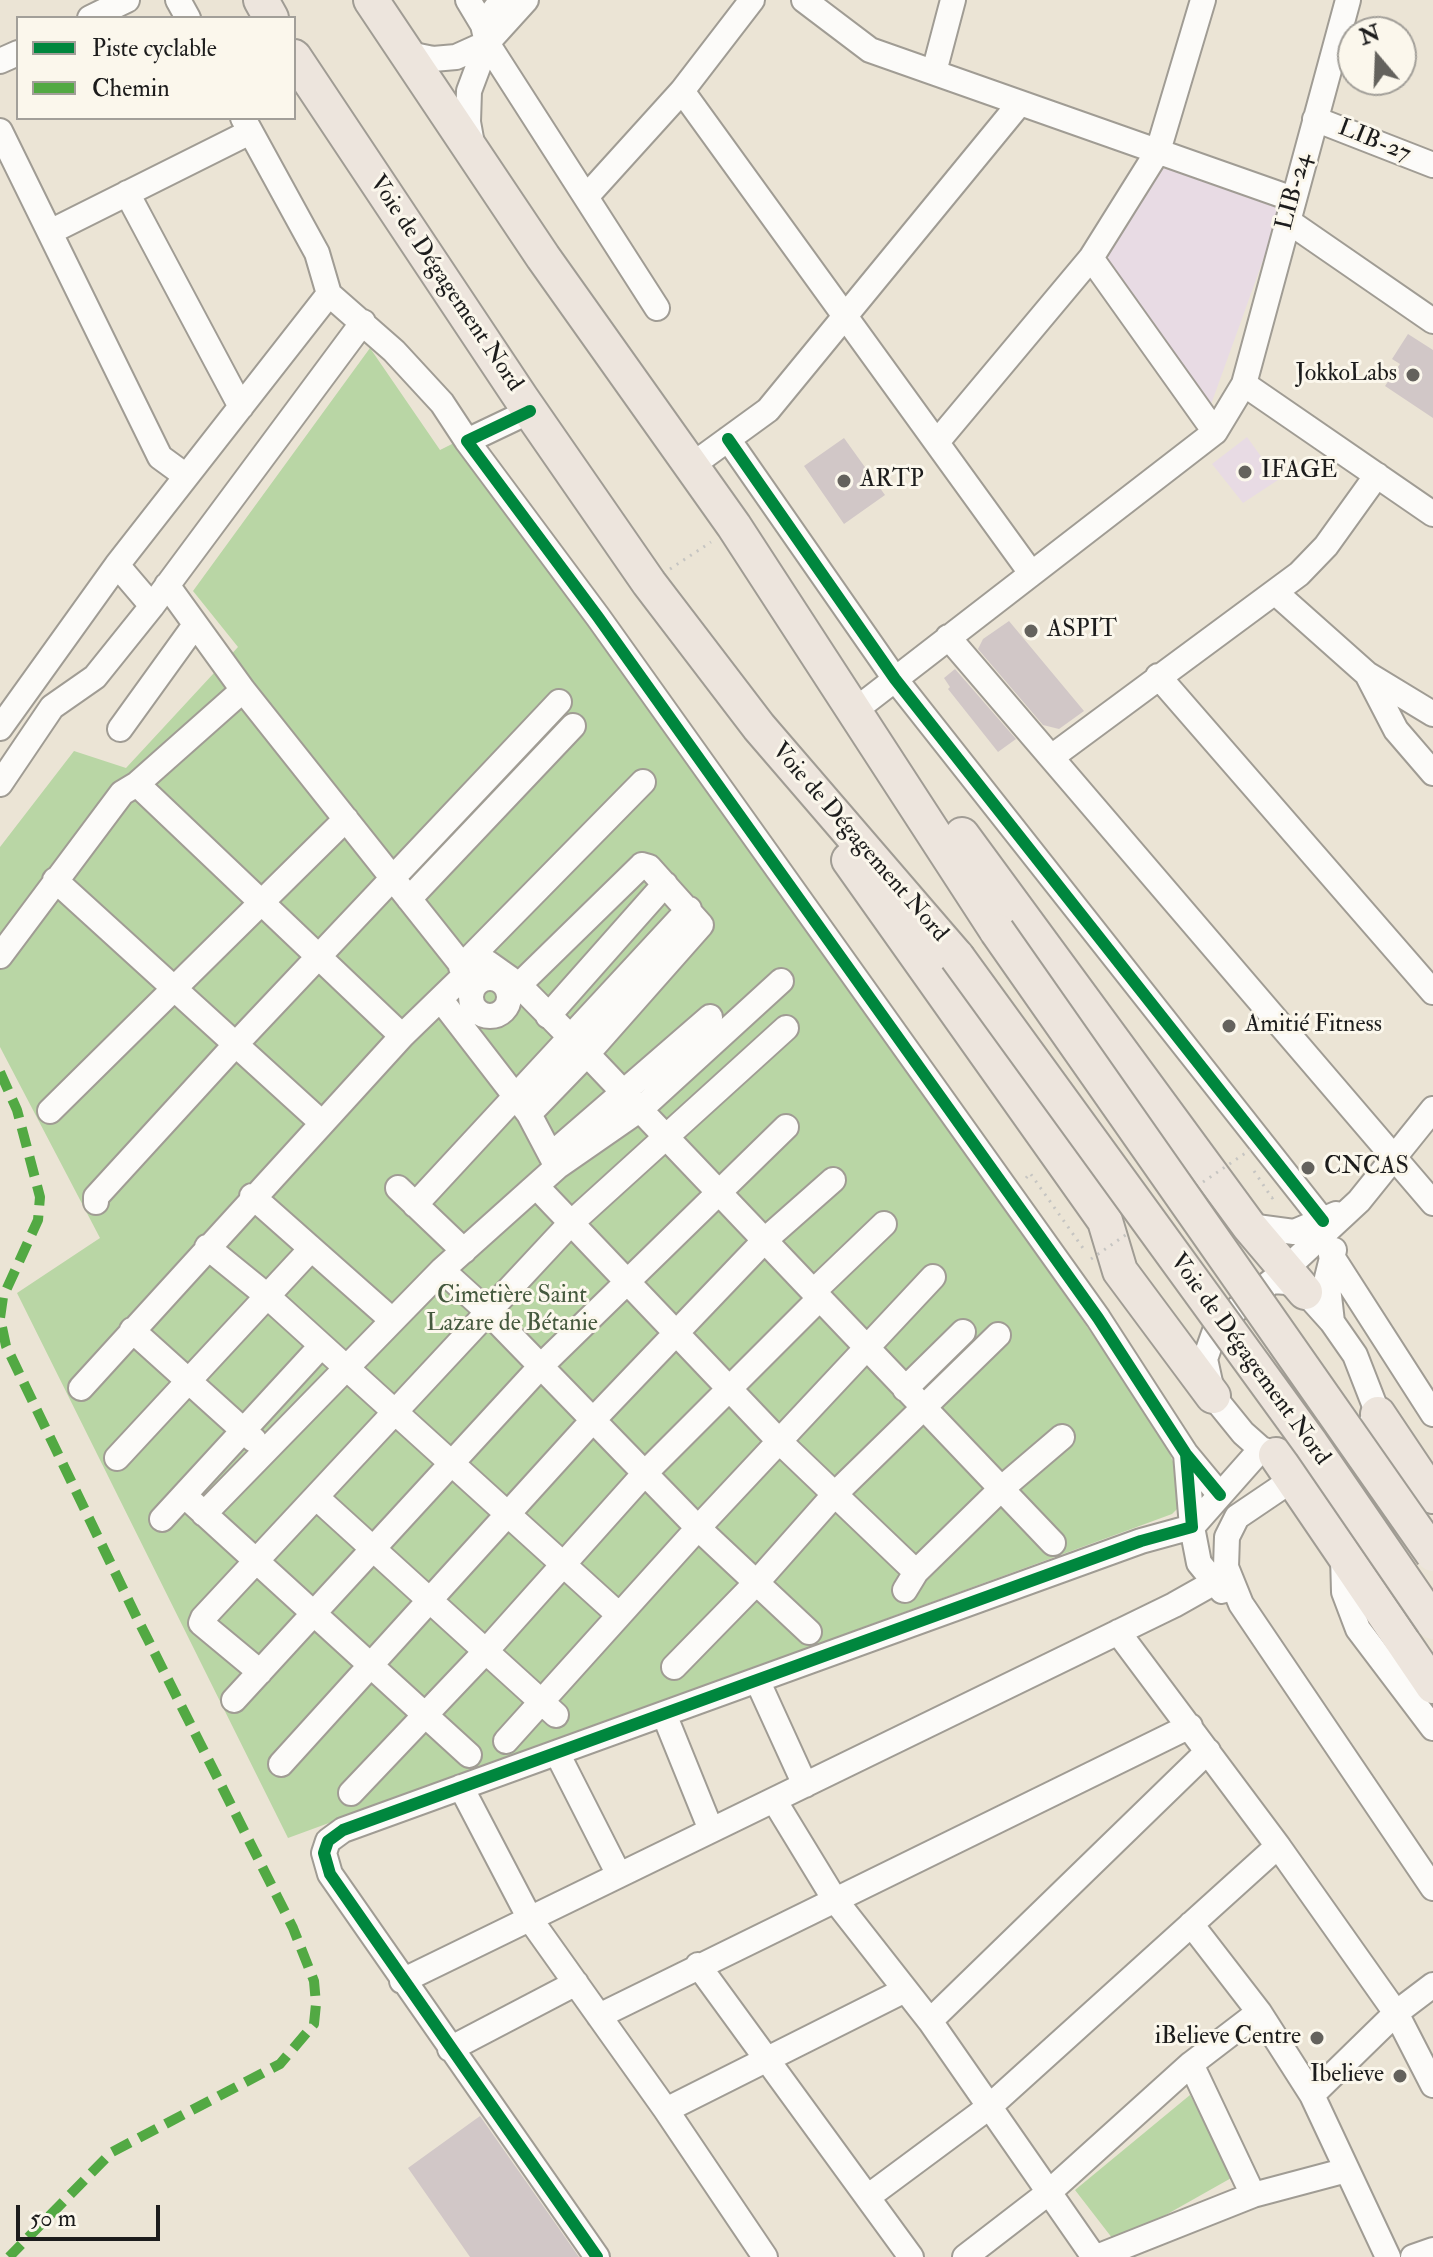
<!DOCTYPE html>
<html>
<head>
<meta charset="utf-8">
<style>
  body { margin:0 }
  #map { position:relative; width:1433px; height:2257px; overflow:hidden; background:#ebe4d5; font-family:"IM FELL Double Pica",serif }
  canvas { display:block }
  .legend { position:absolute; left:16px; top:16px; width:280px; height:104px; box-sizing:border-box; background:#fbf7ec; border:2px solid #a29f99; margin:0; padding:10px 14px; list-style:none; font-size:24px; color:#1c1c1c }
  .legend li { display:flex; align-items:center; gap:16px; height:40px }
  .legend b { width:40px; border:2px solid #a29f99 }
  .north { position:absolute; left:1337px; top:16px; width:80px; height:80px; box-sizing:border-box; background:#fbf7ec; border:2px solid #a29f99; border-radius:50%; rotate:341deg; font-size:22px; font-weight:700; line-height:32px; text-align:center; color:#1c1c1c }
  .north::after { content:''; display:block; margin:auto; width:28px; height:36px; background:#64625d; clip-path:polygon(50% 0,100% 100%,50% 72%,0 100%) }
  .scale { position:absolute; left:16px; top:2205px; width:144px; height:36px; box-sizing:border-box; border:4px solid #1c1c1c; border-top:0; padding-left:10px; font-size:24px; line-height:28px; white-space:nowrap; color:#1c1c1c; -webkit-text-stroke:6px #fbf7ec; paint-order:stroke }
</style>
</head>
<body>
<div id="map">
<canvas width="1433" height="2257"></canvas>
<ul class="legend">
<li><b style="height:10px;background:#00873e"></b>Piste cyclable</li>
<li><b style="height:10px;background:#52a943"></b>Chemin</li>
</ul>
<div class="north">N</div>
<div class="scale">50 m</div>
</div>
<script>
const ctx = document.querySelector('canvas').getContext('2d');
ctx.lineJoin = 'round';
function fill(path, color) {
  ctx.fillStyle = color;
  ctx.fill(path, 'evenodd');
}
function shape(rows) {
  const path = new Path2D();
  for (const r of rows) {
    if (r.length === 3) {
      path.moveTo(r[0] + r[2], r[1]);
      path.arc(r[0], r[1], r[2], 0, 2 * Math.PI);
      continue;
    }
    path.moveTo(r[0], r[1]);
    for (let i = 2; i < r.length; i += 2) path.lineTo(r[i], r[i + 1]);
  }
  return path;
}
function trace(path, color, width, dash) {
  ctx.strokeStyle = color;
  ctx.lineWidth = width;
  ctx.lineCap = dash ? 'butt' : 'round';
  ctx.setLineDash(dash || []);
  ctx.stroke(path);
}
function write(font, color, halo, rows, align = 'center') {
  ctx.font = font + ' "IM FELL Double Pica",serif';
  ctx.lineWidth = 6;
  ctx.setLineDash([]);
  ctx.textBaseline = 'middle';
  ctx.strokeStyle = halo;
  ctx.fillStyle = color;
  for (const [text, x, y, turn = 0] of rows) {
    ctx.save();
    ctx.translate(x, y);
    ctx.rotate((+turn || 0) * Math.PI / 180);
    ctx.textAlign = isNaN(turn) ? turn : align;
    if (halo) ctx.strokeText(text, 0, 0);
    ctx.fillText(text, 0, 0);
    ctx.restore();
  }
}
const built = shape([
  [1164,168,1284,202,1209,410,1101,260],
  [1247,437,1278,480,1243,503,1212,464]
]);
const green = shape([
  [370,348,440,450,454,443,593,618,1161,1433,1182,1483,1181,1505,1172,1514,1134,1528,288,1838,17,1293,100,1238,0,1047,0,847,74,751,126,768,238,647,193,591],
  [1190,2095,1233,2177,1116,2243,1075,2190]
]);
const building = shape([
  [1408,334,1433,350,1433,418,1385,386,1400,364,1392,359],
  [844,438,885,495,844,524,804,466],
  [1009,621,1084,711,1059,729,1043,725,978,649,983,639],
  [955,669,1016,739,998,752,948,689,950,687,944,678],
  [480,2116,579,2257,470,2257,408,2168]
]);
const path = shape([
  [670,569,711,542],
  [1254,1171,1272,1198,1275,1196],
  [1026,1178,1030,1173,1085,1251]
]);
const minor = shape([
  [178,0,188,18],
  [468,0,483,25,487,43,657,308],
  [804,0,870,50,1293,199],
  [90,18,127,0],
  [483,25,502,0],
  [404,53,433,59,456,57,487,43],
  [0,61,18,53],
  [934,72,953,0],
  [682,91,1031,573],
  [243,118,317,253,329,294,394,351,442,403,467,441],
  [1315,119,1433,165],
  [0,131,160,457,186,476],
  [472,144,468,122,469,91,487,43,526,0],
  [127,193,241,407],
  [586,197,682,91,752,0],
  [1288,221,1433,321],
  [50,232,250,132],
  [1091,258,1215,432],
  [1244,384,1433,514],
  [530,411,467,441,598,617,1098,1318,1186,1454,1220,1495],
  [728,439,895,679,1323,1221],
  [937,442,1091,258,1158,151,1203,0],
  [691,466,768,410,1020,103],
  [117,565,152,606],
  [167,585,243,690,476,983],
  [1276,593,1367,674,1433,714],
  [948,637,1433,1203],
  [1158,676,1433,992],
  [1368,676,1396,730,1433,773],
  [867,701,1215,432,1244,384,1348,0],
  [0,728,117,565,329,294],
  [120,729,195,625],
  [1053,756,1299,574,1326,546,1377,475],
  [0,784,52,707,95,677,152,606,363,322],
  [137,784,402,1036],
  [642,865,649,867,701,925,587,1054,519,985,642,865],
  [55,880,322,1123],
  [409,899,573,726],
  [0,956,122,793,137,784,243,690],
  [461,967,643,782],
  [490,997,19],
  [441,1000,529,1114,557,1167],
  [548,1016,665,884],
  [50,1111,346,819],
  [529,1114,587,1054,1053,1543],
  [553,1153,710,1017],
  [536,1186,780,1442,916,1572],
  [398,1188,464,1251],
  [252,1196,392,1320],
  [96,1202,96,1197,236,1044,559,702],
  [415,1205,689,909],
  [1249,1226,1294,1232,1336,1214],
  [207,1247,266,1295,619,1615],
  [1331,1255,1433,1414],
  [442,1270,486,1310,698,1528,809,1632],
  [1275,1279,1359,1201,1433,1109],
  [1272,1281,1287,1282,1305,1292,1332,1322,1355,1355,1378,1414,1363,1434,1312,1466,1261,1449,1243,1433,1213,1396,1205,1359,1217,1325,1272,1281],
  [814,1291,884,1224],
  [1332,1322,1327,1278,1334,1250],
  [132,1330,254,1440],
  [81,1388,402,1036,467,973,488,963,519,985],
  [905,1389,963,1332],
  [117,1458,311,1249],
  [1305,1471,1237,1517,1227,1537,1226,1567,1241,1604,1433,1888],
  [185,1496,469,1755],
  [316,1497,556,1715],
  [204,1514,442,1270,557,1167,642,1108,781,981],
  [162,1519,321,1346],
  [1343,1557,1344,1592,1358,1629,1433,1728],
  [905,1590,916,1572,1001,1489,1062,1437],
  [1222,1591,1199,1563,1192,1527,1261,1449],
  [1118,1632,1278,1846,1396,2013,1433,2085],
  [674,1667,757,1582,835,1494,998,1335],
  [260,1672,201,1623,203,1618,570,1224,786,1028],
  [758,1682,805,1785],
  [234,1700,541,1366,786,1127],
  [664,1714,711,1830],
  [506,1741,698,1528,933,1277],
  [557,1753,619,1875],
  [281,1764,594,1419,765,1240,833,1180],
  [461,1787,530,1919,666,2110,765,2257],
  [351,1793,485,1652,645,1473,820,1298],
  [774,1800,835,1900,930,2021,1094,2257],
  [1191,1924,1259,2012,1312,2095,1388,2257],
  [698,1965,911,2257],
  [402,1981,1174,1605,1213,1583,1226,1567],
  [599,2016,1190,1726],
  [930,2021,1208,1751],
  [450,2049,576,1983],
  [1191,2064,1253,2195],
  [1312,2095,1396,2013,1433,1985],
  [666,2110,905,1990],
  [869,2196,989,2107,1278,1846],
  [597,2257,330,1874,324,1853,328,1841,343,1830,1141,1541,1192,1527,1186,1454],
  [965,2257,1048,2193,1191,2064,1259,2012],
  [1097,2257,1253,2195,1347,2170],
  [1413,2257,1433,2250]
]);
const highway = shape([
  [261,0,271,18],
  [371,0,543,257,734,526,997,931],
  [294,57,521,398,649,583,759,727,957,957],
  [962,835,1249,1226,1305,1292],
  [849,860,1105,1221,1120,1271,1213,1396],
  [1378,1414,1433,1496],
  [1276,1455,1433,1686]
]);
const pathBridge = shape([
  [1203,1182,1250,1150],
  [1091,1259,1127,1234]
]);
const highwayBridge = shape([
  [997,931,1433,1554],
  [957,957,1311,1444,1433,1622]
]);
const quiet = shape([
  [0,1072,17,1110,40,1197,38,1220,3,1297,0,1318,6,1346,137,1618,293,1928,314,1981,316,2004,314,2024,280,2064,112,2152,9,2257]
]);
const cycleway = shape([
  [530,411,467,441,598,617,1098,1318,1186,1454,1220,1495],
  [728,439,895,679,1323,1221],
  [597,2257,330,1874,324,1853,328,1841,343,1830,1141,1541,1192,1527,1186,1454]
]);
const markers = [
  [1413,375,8,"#64625d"],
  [1245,472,8,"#64625d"],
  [844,481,8,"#64625d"],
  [1031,631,8,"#64625d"],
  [1229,1026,8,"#64625d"],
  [1308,1168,8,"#64625d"],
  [1317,2038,8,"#64625d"],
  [1400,2076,8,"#64625d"]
];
const streetNames = [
  ["LIB-27",1374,142,22],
  ["LIB-24",1295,192,-75],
  ["Voie de Dégagement Nord",445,284,56],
  ["Voie de Dégagement Nord",859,843,49],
  ["Voie de Dégagement Nord",1249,1360,54]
];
const poiNames = [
  ["JokkoLabs",1397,375,"right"],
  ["IFAGE",1261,472],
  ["ARTP",860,481],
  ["ASPIT",1047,631],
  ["Amitié Fitness",1245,1026],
  ["CNCAS",1324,1168],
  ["iBelieve Centre",1301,2038,"right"],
  ["Ibelieve",1384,2076,"right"]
];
const parkNames = [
  ["Cimetière Saint",512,1297],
  ["Lazare de Bétanie",512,1325]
];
fill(built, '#e8dbe4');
fill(green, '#b9d6a5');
fill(building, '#d1c7c7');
trace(minor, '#a09c94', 28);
trace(highway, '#a09c94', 38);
trace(path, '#c6c5c2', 3, [2, 6]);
trace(minor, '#fcfbf9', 24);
trace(highway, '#ede5dd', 34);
trace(highwayBridge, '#a09c94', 38, []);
trace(pathBridge, '#c6c5c2', 3, [2, 6]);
trace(highwayBridge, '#ede5dd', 34);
trace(quiet, '#52a943', 10, [20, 10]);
trace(cycleway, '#00873e', 12);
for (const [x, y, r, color] of markers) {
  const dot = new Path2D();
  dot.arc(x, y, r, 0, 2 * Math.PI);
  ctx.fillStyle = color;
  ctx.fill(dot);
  trace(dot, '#fbf7ec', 3);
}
write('24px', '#1c1c1c', '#fbf7ec', streetNames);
write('24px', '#1c1c1c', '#fbf7ec', poiNames, 'left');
write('24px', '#45593e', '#fbf7ec', parkNames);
</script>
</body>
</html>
